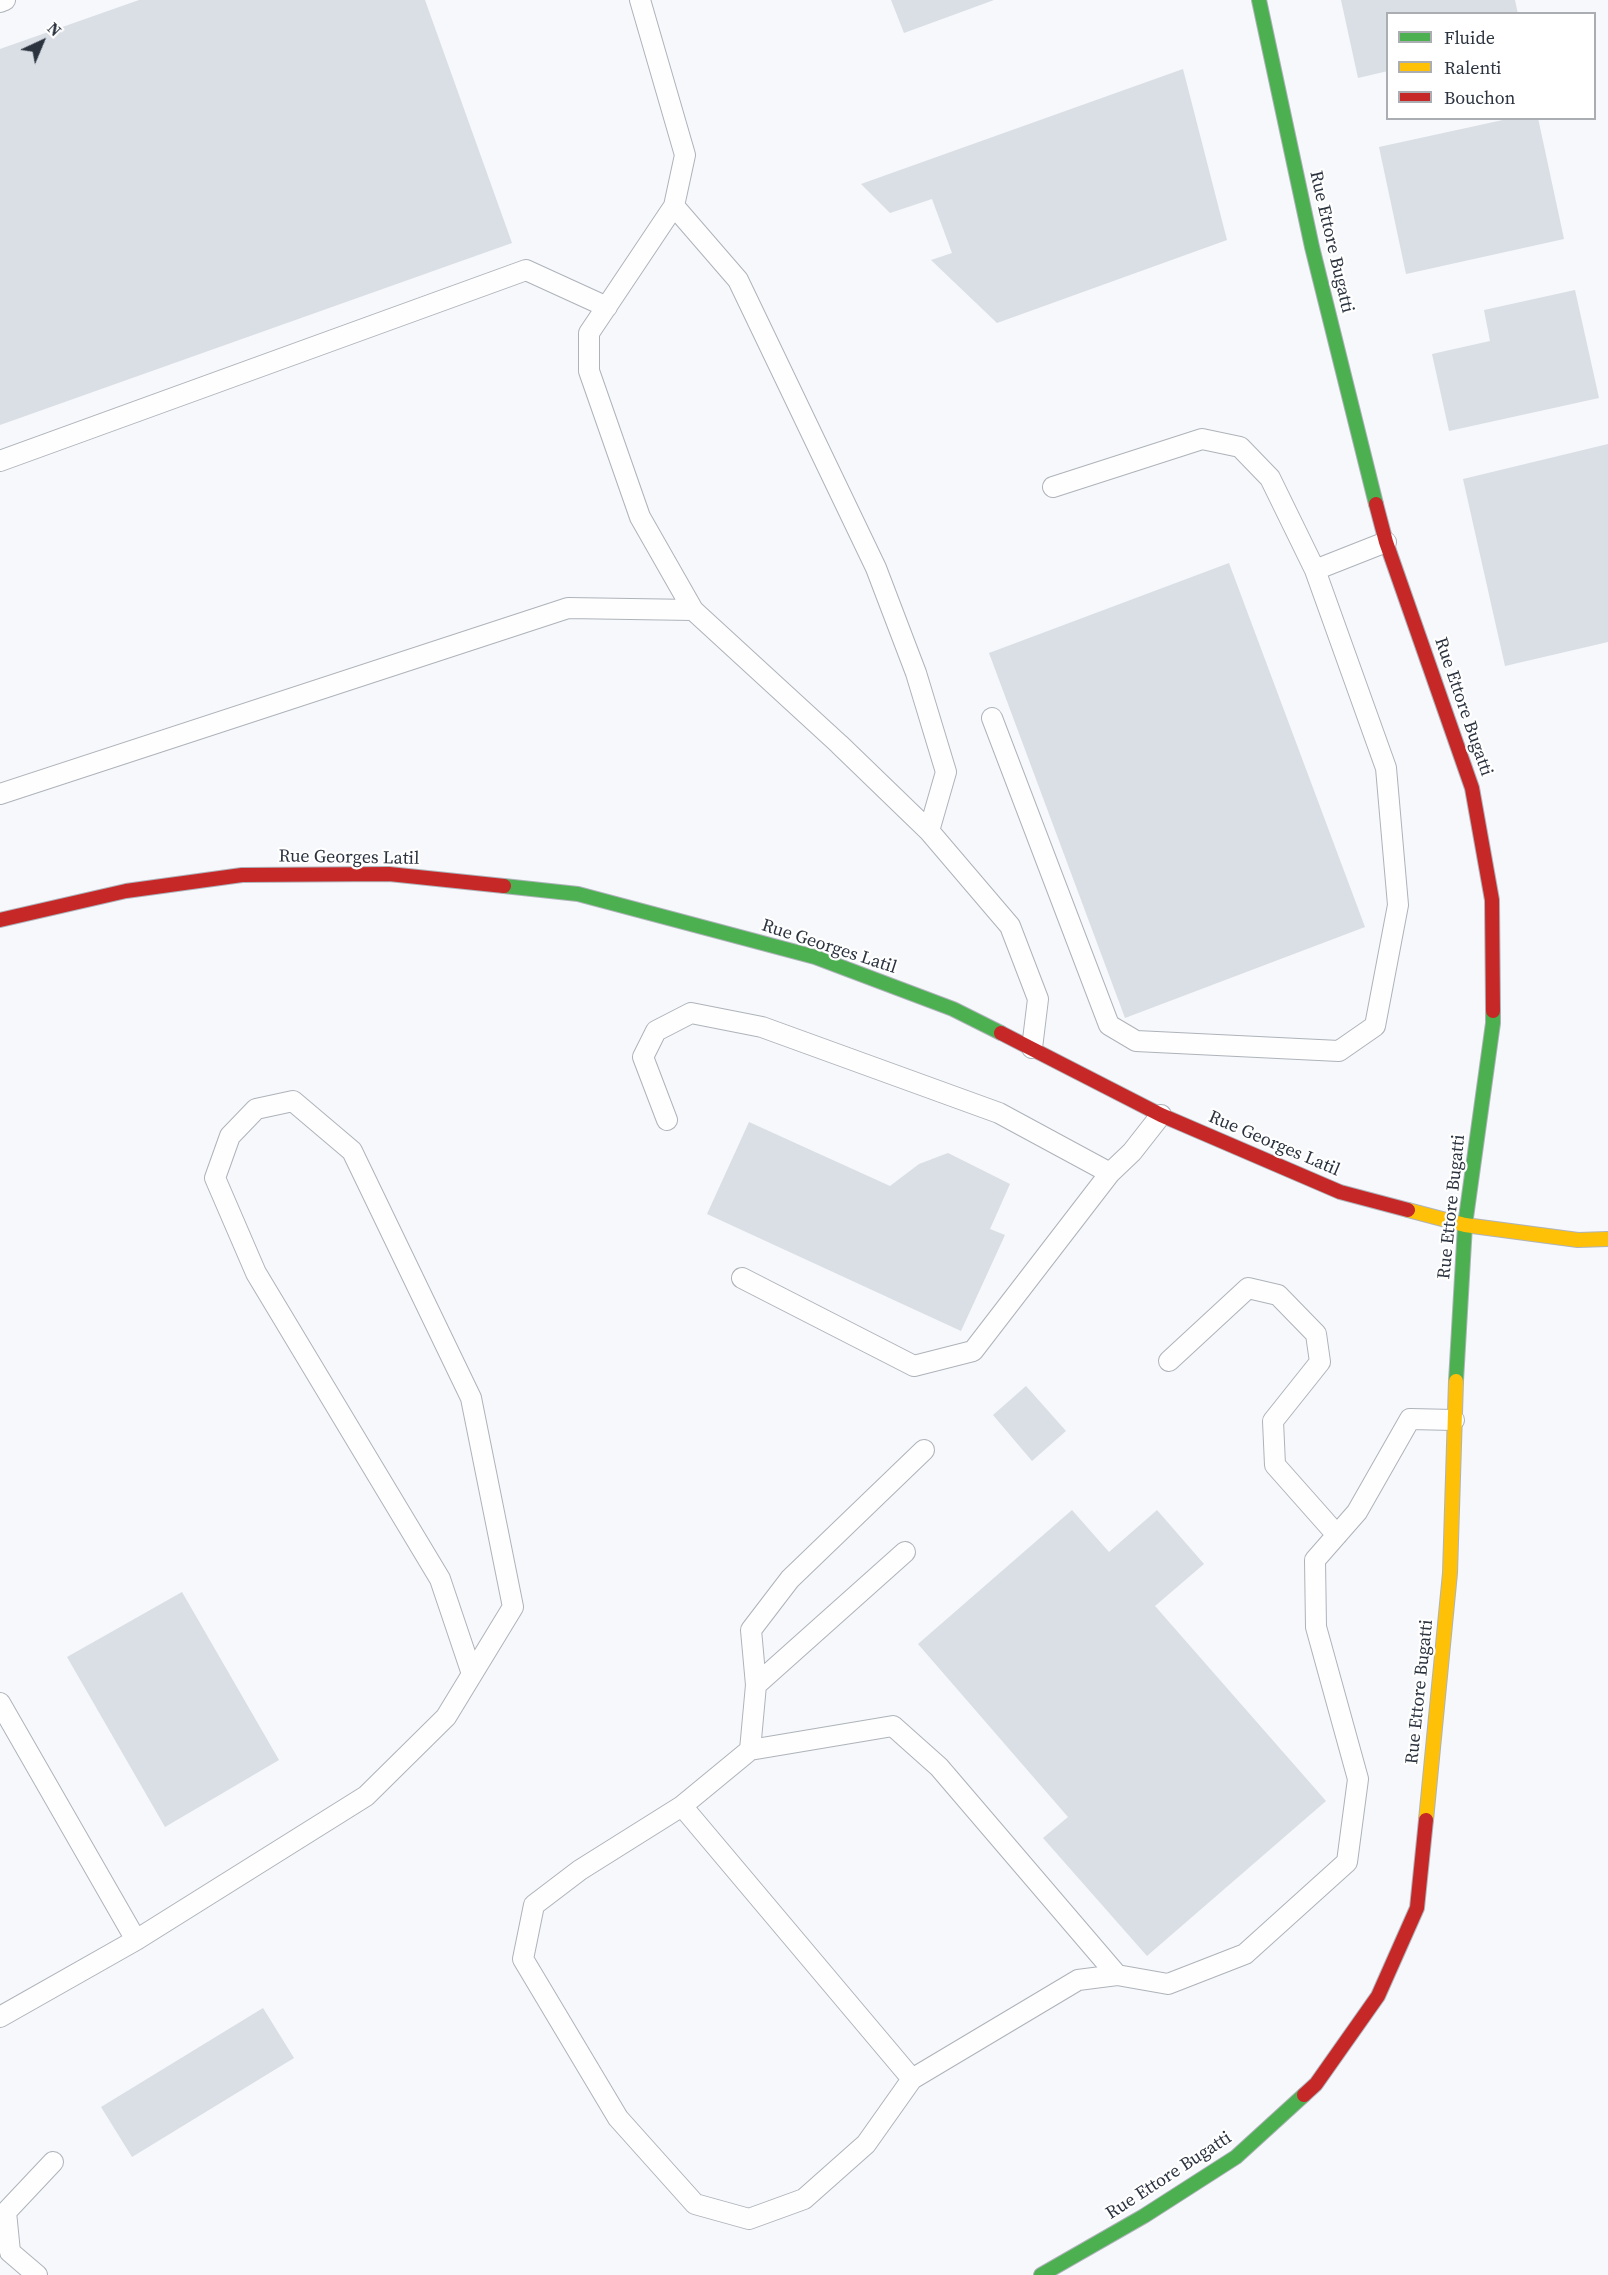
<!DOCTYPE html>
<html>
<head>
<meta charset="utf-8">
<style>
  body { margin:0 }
  #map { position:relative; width:1608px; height:2275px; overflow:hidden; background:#f6f8fb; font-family:"Source Serif 4",serif }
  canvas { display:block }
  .legend { position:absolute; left:1386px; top:12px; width:210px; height:108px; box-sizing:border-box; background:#fff; border:2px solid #aaadb2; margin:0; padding:8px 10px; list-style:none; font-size:18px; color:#2b333f }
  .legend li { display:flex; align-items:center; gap:12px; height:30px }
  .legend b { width:30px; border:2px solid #aaadb2 }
  .north { position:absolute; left:12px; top:12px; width:60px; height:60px; -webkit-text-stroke:4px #fff; paint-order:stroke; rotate:44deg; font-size:16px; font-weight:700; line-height:24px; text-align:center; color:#2b333f }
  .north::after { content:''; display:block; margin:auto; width:21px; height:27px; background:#2b333f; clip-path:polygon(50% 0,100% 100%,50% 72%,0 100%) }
</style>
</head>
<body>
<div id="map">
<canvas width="1608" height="2275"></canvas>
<ul class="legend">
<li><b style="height:8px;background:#4caf50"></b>Fluide</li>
<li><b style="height:8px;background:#ffc107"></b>Ralenti</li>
<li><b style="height:8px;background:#c62828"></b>Bouchon</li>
</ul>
<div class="north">N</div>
</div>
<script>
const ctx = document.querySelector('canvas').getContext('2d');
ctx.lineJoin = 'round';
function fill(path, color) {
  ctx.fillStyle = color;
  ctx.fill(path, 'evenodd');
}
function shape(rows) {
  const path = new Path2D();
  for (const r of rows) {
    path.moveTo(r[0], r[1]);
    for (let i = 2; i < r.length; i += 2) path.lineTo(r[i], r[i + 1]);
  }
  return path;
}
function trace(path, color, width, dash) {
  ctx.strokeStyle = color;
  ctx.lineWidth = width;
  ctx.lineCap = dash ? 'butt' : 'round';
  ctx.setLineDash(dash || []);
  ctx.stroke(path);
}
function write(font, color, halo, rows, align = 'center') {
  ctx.font = font + ' "Source Serif 4",serif';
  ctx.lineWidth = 4.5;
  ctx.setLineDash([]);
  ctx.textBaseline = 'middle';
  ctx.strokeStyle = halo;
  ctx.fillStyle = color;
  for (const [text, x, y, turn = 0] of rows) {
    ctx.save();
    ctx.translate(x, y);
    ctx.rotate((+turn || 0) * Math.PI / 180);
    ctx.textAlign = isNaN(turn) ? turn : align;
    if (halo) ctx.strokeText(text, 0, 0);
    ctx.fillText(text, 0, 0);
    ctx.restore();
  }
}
const building = shape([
  [139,0,425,0,512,243,0,425,0,49],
  [891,0,994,0,904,33],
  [1341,0,1515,0,1518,14,1388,14,1388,71,1358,78],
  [1183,69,1227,240,997,323,931,260,952,253,932,199,890,213,861,184],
  [1512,118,1538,118,1564,239,1406,274,1379,147],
  [1575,290,1599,398,1449,431,1432,354,1490,341,1484,310],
  [1608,444,1608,642,1505,666,1463,479],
  [1229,563,1365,927,1125,1018,989,653],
  [749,1122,890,1186,919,1164,948,1153,1010,1184,990,1229,1005,1235,961,1331,707,1214],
  [1026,1386,1066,1431,1032,1461,993,1415],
  [1072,1510,1109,1552,1157,1510,1204,1564,1155,1606,1326,1801,1147,1956,1043,1838,1068,1817,918,1644],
  [182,1592,279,1760,165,1827,67,1657],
  [263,2008,294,2058,132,2157,101,2107]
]);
const lane = shape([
  [640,0,685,155,674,206,589,333,589,371,640,517,693,610,839,744,929,831,1010,926,1038,999,1032,1048],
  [0,2,5,0],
  [674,206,738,280,876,568,916,673,946,772,929,831],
  [0,461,526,270,607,307],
  [1315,570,1386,542],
  [992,718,1109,1025,1136,1041,1339,1051,1375,1026,1398,905,1386,768,1315,570,1270,478,1240,447,1202,439,1053,487],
  [0,794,568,608,693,610],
  [667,1120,643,1057,656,1031,691,1013,762,1027,999,1113,1110,1173],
  [742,1278,914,1366,973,1351,1110,1173,1132,1152,1161,1115],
  [1169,1361,1248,1288,1278,1295,1316,1334,1320,1362,1273,1421,1275,1465,1337,1535],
  [756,1685,905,1552],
  [0,1703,136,1940,0,2017],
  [750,1750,756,1685,751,1630,790,1579,924,1450],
  [682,1806,912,2079],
  [136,1940,366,1796,446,1717,513,1607,471,1398,352,1151,293,1101,256,1109,230,1136,215,1178,256,1273,440,1579,472,1674],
  [1117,1975,939,1767,893,1726,750,1750,682,1806,580,1870,534,1905,523,1959,618,2118,695,2204,749,2219,804,2199,866,2144,912,2079,1078,1980,1117,1975,1168,1984,1245,1954,1347,1862,1358,1779,1316,1627,1315,1560,1357,1512,1410,1419,1454,1420],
  [37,2275,10,2252,6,2212,53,2162]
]);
const fast = shape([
  [1259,0,1312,247,1376,504],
  [504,886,578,894,815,957,953,1009,1001,1033],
  [1456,1381,1465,1225,1493,1023,1493,1011],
  [1041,2275,1144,2216,1236,2157,1304,2095]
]);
const slow = shape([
  [1408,1210,1465,1225,1578,1240,1608,1239],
  [1426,1820,1450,1573,1456,1381]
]);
const jam = shape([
  [1376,504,1386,542,1472,788,1492,900,1493,1011],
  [0,920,126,891,242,875,389,874,504,886],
  [1001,1033,1161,1115,1340,1192,1408,1210],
  [1304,2095,1316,2084,1378,1996,1417,1908,1426,1820]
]);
const streetNames = [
  ["Rue Ettore Bugatti",1331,242,77],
  ["Rue Ettore Bugatti",1463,707,71],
  ["Rue Georges Latil",349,858,1],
  ["Rue Georges Latil",829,947,18],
  ["Rue Georges Latil",1274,1144,23],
  ["Rue Ettore Bugatti",1452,1207,-84],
  ["Rue Ettore Bugatti",1420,1692,-84],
  ["Rue Ettore Bugatti",1169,2176,-33]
];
fill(building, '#dadfe6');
trace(lane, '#aeb3ba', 22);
trace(fast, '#aeb3ba', 16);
trace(slow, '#aeb3ba', 16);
trace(jam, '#aeb3ba', 16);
trace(lane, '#fefefe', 20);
trace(fast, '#4caf50', 14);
trace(slow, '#ffc107', 14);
trace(jam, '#c62828', 14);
write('18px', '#2b333f', '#fff', streetNames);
</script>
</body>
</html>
